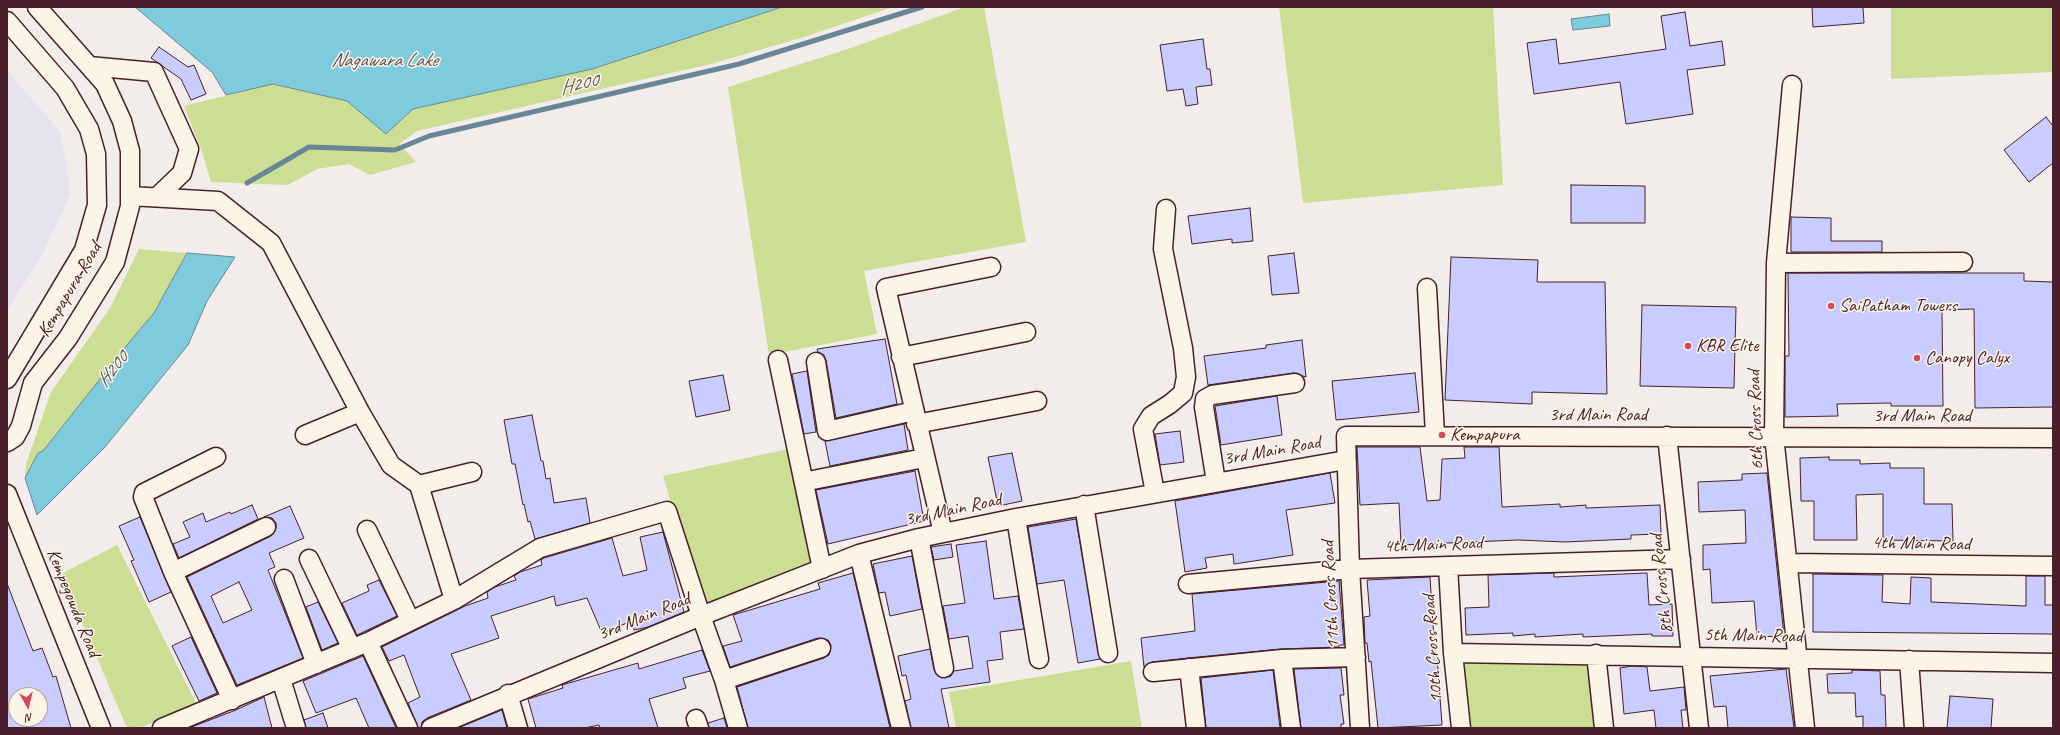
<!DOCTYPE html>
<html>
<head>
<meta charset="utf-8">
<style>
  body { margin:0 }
  #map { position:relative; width:2060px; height:735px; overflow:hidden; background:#f2edea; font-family:Caveat,sans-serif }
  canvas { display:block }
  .frame { position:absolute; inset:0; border:8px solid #4a1f2b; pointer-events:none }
  .north { position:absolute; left:8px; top:687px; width:40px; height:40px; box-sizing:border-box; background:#fcf5e5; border:1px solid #b59f9b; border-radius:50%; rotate:172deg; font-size:11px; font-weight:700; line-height:16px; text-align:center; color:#4a1f2b }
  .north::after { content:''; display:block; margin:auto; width:14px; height:18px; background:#d1495b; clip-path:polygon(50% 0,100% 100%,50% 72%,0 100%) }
</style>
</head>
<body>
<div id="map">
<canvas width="2060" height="735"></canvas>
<div class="frame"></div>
<div class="north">N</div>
</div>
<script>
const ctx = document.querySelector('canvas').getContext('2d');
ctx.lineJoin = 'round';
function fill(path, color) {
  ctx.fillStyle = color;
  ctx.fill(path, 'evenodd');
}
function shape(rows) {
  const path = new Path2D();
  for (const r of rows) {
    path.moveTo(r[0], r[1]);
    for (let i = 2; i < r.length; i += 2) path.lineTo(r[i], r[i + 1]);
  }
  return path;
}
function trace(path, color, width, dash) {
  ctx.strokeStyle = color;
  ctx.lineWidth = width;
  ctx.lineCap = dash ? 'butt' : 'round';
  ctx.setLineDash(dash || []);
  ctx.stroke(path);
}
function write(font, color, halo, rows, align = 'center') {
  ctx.font = font + ' Caveat,sans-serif';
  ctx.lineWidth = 3;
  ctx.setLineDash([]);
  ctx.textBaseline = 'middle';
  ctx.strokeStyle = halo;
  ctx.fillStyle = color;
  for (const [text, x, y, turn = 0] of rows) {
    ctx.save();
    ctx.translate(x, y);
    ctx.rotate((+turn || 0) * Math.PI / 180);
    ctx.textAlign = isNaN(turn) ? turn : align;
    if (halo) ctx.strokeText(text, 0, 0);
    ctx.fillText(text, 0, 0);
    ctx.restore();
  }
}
const built = shape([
  [7,70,61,133,71,194,40,259,7,310]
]);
const green = shape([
  [782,7,893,7,801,38,711,64,417,131,399,144,416,162,370,175,349,164,317,169,288,185,211,182,202,152,184,106,273,84,347,101,386,134,413,109,592,69],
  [965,7,984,7,1026,242,864,271,877,334,769,355,728,87,845,50],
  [1279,7,1493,7,1503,185,1303,203],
  [1891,7,2053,7,2053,72,1891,79],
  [139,249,187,253,154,313,131,340,43,451,38,453,25,478,26,464,51,392,110,308],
  [788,449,816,565,702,608,663,476],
  [117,545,196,703,140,728,127,728,61,574],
  [1131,661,1142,728,956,728,949,692],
  [1459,662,1591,662,1598,728,1467,728]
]);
const water = shape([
  [135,7,782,7,592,69,413,109,386,134,347,101,273,84,226,95,212,72,135,7],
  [1609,14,1610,26,1573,30,1571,19,1609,14],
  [187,253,235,257,207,301,188,345,105,447,37,515,25,478,38,453,43,451,131,340,154,313,187,253]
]);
const stream = shape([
  [247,183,309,147,395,150,429,136,739,64,922,7]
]);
const building = shape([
  [1812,7,1863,7,1864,23,1813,27,1812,7],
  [1685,12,1690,46,1722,41,1725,65,1687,70,1693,114,1626,124,1620,82,1534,94,1527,43,1556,39,1559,64,1666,49,1661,16,1685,12],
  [1203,39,1207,69,1210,69,1212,85,1196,87,1198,104,1186,106,1183,89,1167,91,1160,45,1203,39],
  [159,47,188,67,194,65,206,94,191,100,181,79,151,58,159,47],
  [2046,117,2053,126,2053,163,2029,182,2004,150,2046,117],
  [1571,185,1645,186,1645,223,1571,223,1571,185],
  [1250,208,1253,241,1232,243,1232,239,1192,244,1188,216,1250,208],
  [1791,217,1831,218,1831,241,1882,241,1882,252,1791,252,1791,217],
  [1294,253,1299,293,1272,295,1268,256,1294,253],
  [1451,257,1538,260,1537,282,1605,282,1607,394,1532,392,1532,404,1445,400,1451,257],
  [1788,273,2024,273,2024,281,2053,282,2053,407,1975,408,1974,309,1942,310,1943,406,1891,406,1891,403,1837,404,1838,416,1785,417,1785,356,1789,356,1788,273],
  [1642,305,1736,307,1734,388,1640,386,1642,305],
  [885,339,897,404,836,418,826,360,824,355,818,352,817,349,885,339],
  [1302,340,1306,377,1294,373,1208,385,1204,356,1266,348,1266,345,1302,340],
  [807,371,816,432,804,434,792,374,807,371],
  [1415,373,1419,412,1336,420,1332,381,1415,373],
  [723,375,730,410,696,417,689,381,723,375],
  [1277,396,1282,435,1221,445,1215,406,1277,396],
  [532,415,541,461,543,461,546,479,550,478,554,503,586,498,590,523,535,539,530,521,528,522,524,504,523,505,515,464,512,464,504,420,532,415],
  [904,424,908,450,830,466,825,441,904,424],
  [1180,431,1184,462,1160,465,1155,434,1180,431],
  [1357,447,1420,447,1427,501,1440,500,1442,459,1465,458,1464,447,1499,447,1502,507,1560,504,1560,507,1586,505,1586,508,1660,505,1661,534,1631,535,1631,539,1565,542,1518,540,1401,545,1399,503,1360,505,1357,447],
  [1012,453,1022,501,998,506,988,457,1012,453],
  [1829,457,1829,460,1860,460,1860,464,1890,463,1890,468,1924,468,1924,504,1952,504,1953,541,1883,540,1883,494,1856,495,1857,540,1814,540,1814,501,1801,501,1800,458,1829,457],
  [915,471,924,521,828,544,816,490,915,471],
  [1330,473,1335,503,1286,510,1293,555,1234,564,1233,554,1205,558,1207,568,1185,572,1175,501,1330,473],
  [1767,473,1784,636,1757,637,1754,601,1712,603,1710,569,1703,570,1703,545,1746,543,1745,510,1699,512,1698,482,1742,480,1742,474,1767,473],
  [252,505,258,519,179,558,173,544,190,537,183,522,203,513,206,522,230,512,231,514,252,505],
  [290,506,304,538,269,553,275,567,268,570,303,658,237,685,187,577,271,536,276,528,276,523,272,518,264,517,290,506],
  [239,582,252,610,223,623,211,596,239,582],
  [140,517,171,592,149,602,131,561,134,560,119,526,140,517],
  [1076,519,1100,659,1078,663,1064,580,1037,584,1028,527,1076,519],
  [663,532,684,612,648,627,634,630,632,621,602,633,587,598,556,606,554,596,491,616,499,638,451,654,471,700,427,718,422,722,421,728,418,728,408,703,420,697,404,655,389,661,382,647,465,606,488,598,487,592,495,587,516,580,514,576,520,572,542,565,541,560,544,558,612,538,623,576,647,570,640,537,663,532],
  [986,541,994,599,1018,596,1024,629,1000,632,1003,659,987,661,990,682,941,689,949,728,911,728,905,701,911,699,906,675,902,676,898,656,930,649,934,670,941,678,951,676,954,671,973,668,968,636,949,639,943,606,965,603,956,545,986,541],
  [951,544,953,557,934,560,931,547,951,544],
  [912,556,922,609,890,616,885,592,879,593,873,564,912,556],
  [853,573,890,728,748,728,737,687,824,658,829,655,831,645,828,640,818,638,730,667,723,646,742,641,733,615,820,589,818,583,853,573],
  [1554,573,1554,577,1647,573,1649,605,1672,604,1673,636,1652,636,1652,634,1583,637,1583,634,1535,637,1535,634,1513,636,1513,633,1466,635,1465,608,1489,607,1488,575,1554,573],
  [1813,574,1883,575,1882,602,1910,604,1911,577,1931,578,1931,602,2026,606,2026,576,2045,576,2045,605,2053,605,2053,634,1813,632,1813,574],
  [1430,577,1435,656,1437,656,1442,725,1378,728,1371,661,1369,662,1367,643,1365,643,1364,617,1370,616,1367,580,1430,577],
  [379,580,397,616,357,635,342,603,369,591,367,585,379,580],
  [1339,581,1344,645,1339,645,1339,647,1281,649,1188,658,1152,662,1144,667,1141,638,1195,631,1192,594,1339,581],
  [7,586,8,586,33,651,42,648,53,677,56,676,71,728,7,728,7,586],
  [16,695,40,695,40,719,16,719,16,695],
  [318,602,338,643,322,650,306,607,318,602],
  [191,637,217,693,199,701,172,646,191,637],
  [702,650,710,671,683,678,686,688,649,699,658,728,600,728,599,725,585,728,536,728,528,699,563,688,562,685,638,663,639,669,702,650],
  [363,656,396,728,369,728,356,698,316,713,303,681,363,656],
  [1632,666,1647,667,1650,691,1684,687,1686,710,1681,710,1683,728,1656,728,1654,710,1624,714,1620,668,1632,666],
  [1341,668,1344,695,1340,695,1344,724,1341,724,1341,728,1301,728,1294,669,1341,668],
  [1786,669,1794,728,1728,728,1726,706,1714,707,1710,676,1786,669],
  [1273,670,1280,728,1206,728,1201,678,1273,670],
  [1852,670,1880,671,1881,695,1885,695,1886,728,1863,728,1863,716,1856,717,1855,693,1828,693,1827,674,1852,673,1852,670],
  [1950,696,1993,699,1991,728,1947,728,1950,696],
  [264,697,272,728,189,728,236,710,264,697],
  [502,710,507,728,458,728,502,710],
  [323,713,328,728,306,728,304,720,323,713],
  [724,718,727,728,709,728,708,723,724,718]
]);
const minor = shape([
  [7,21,65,88,89,129,96,154,97,205,84,250,7,379],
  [89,66,154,72,189,149,182,173,158,196],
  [1792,85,1776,263,1774,436,1805,728],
  [130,196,218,201,271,243,360,412,391,465,419,485,454,600],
  [1776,263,1963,262],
  [1427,288,1435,435],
  [901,357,1026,332],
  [778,360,822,569],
  [816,362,827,431,914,411],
  [916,424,1037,401],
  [305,435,360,412],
  [1667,436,1699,728],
  [7,442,15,437,21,426,33,383,68,338,115,262,130,206,130,151,122,121,105,84,37,7],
  [813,480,924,458],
  [1216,482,1204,407,1205,399,1212,395,1295,383],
  [419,485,472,472],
  [1155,493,1143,429,1151,416,1170,404,1183,393,1186,377,1183,348,1163,249,1166,209],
  [7,494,101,728],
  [1084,505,1108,653],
  [1016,518,1039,659],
  [367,530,410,620],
  [943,533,886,288,991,267],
  [919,538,944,668],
  [859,554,901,728],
  [309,559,352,649],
  [1788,563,2053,566],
  [1448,566,1453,653,1461,728],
  [173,572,143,497,144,493,216,457],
  [284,579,316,664],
  [1188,584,1350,569,1681,559],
  [368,642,408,728],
  [1453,653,2053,663],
  [1596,654,1604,728],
  [1282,659,1291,728],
  [1909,660,1914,728],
  [1189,668,1196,728],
  [1153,672,1282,659,1356,657],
  [281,679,296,728],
  [724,680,821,648],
  [508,694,518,728],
  [232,700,173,572,266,527],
  [696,719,699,728],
  [162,728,368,642,454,600,540,548,667,511,701,616,724,680,738,728],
  [431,728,701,616,859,554,919,538,1016,518,1346,460],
  [1360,728,1350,569,1346,436,2053,438]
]);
const markers = [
  [1831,306,4,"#d1495b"],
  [1688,346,4,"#d1495b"],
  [1917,358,4,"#d1495b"],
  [1442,435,4,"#d1495b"]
];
const streetNames = [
  ["Kempapura Road",70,290,-59],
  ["3rd Main Road",1598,415],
  ["3rd Main Road",1922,416],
  ["6th Cross Road",1756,420,-92],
  ["3rd Main Road",1272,451,-10],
  ["3rd Main Road",953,510,-12],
  ["4th Main Road",1921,544,1],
  ["4th Main Road",1433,545,-2],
  ["8th Cross Road",1662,584,-96],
  ["11th Cross Road",1331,595,-93],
  ["Kempegowda Road",73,603,68],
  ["3rd Main Road",644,617,-22],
  ["5th Main Road",1753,636,1],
  ["10th Cross Road",1433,649,-94]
];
const poiNames = [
  ["SaiPatham Towers",1839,306],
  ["KBR Elite",1696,346],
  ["Canopy Calyx",1925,358],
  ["Kempapura",1450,435]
];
const waterNames = [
  ["Nagawara Lake",384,61],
  ["H200",579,85,-13],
  ["H200",113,370,-52]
];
fill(built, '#e6e3f0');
fill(green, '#cbde93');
fill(water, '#7ecbdd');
trace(water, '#698696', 1);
trace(stream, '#698696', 5);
fill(building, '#c9ccfe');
trace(building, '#4a1f2b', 1);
trace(minor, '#4a1f2b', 21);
trace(minor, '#fcf5e5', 18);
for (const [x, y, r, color] of markers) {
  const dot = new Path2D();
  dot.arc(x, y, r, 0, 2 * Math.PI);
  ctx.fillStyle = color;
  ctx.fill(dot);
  trace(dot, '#fcf5e5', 1.5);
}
write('19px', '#4a1f2b', '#fcf5e5', streetNames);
write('19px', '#4a1f2b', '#fcf5e5', poiNames, 'left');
write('italic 20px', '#5a5360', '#fcf5e5', waterNames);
</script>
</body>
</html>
